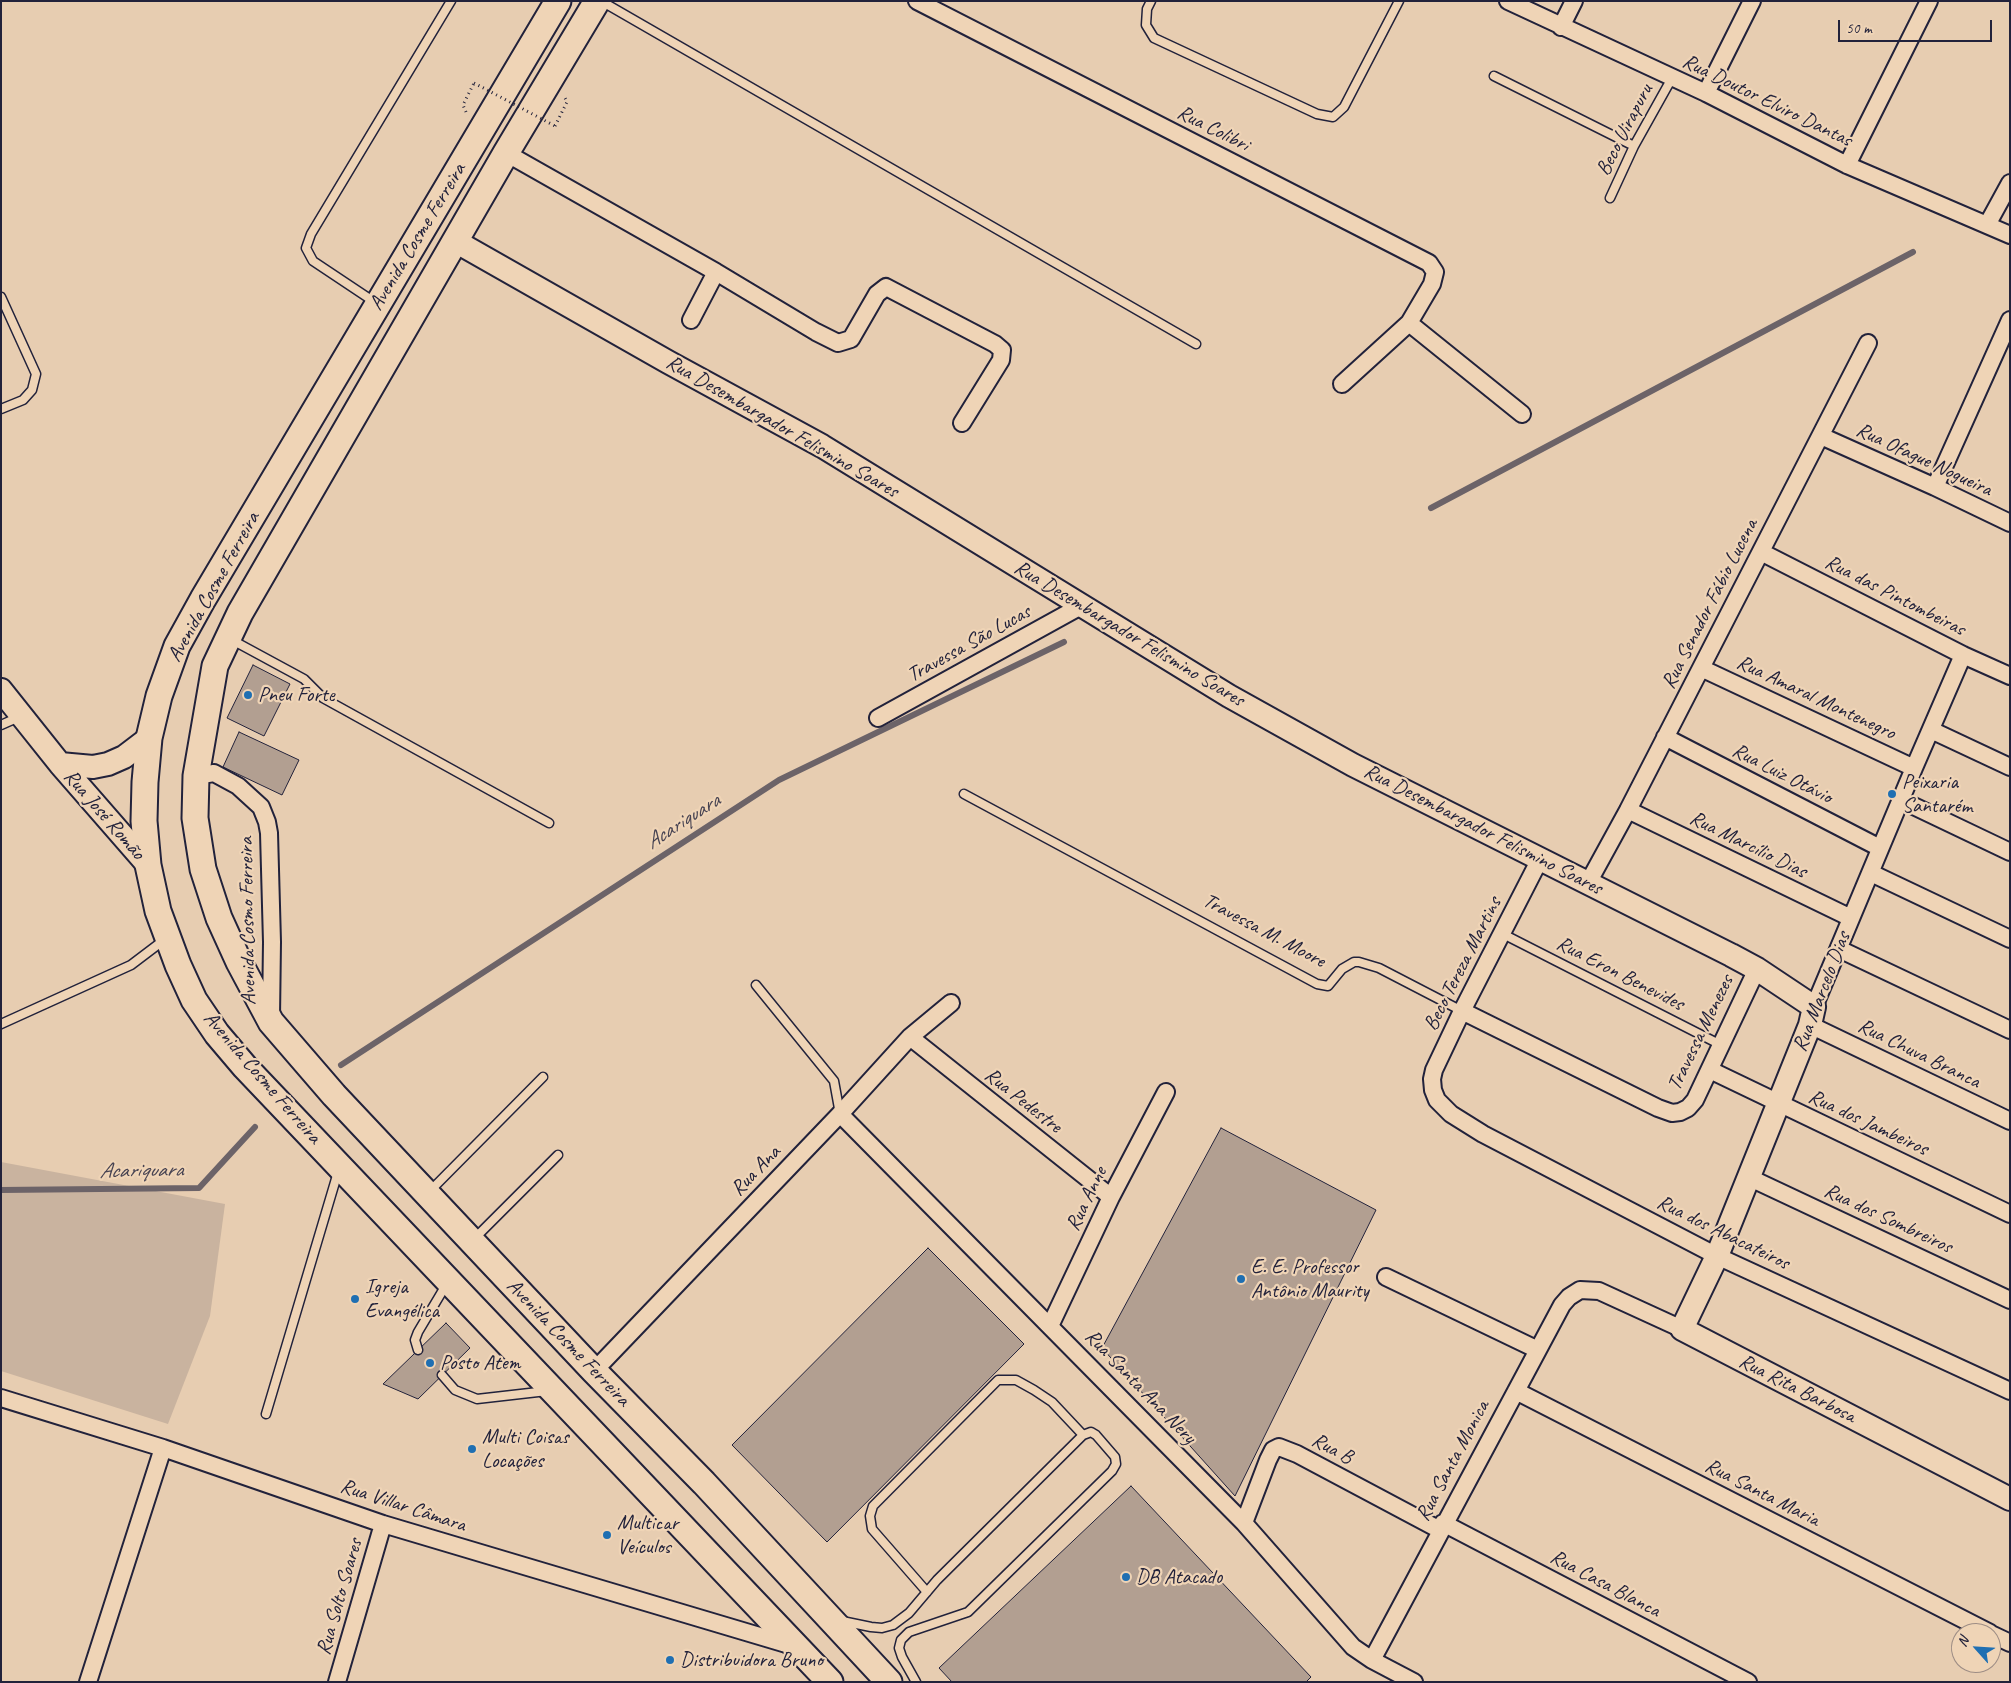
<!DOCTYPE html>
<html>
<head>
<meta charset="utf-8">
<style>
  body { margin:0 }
  #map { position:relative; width:2011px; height:1683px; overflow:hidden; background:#e7cdb1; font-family:Caveat,sans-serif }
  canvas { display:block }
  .frame { position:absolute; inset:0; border:2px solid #22223b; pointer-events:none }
  .north { position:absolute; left:1951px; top:1623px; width:50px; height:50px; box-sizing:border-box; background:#efd4b6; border:1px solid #9d8d85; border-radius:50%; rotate:296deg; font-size:14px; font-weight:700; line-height:20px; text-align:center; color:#22223b }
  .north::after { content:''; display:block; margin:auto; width:18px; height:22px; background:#1f6fb2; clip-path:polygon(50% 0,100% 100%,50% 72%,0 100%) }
  .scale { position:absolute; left:1838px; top:20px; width:154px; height:22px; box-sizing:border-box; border:2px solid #22223b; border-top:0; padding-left:6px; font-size:15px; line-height:18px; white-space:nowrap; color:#22223b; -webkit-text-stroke:4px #efd4b6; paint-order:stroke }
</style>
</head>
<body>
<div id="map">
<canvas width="2011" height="1683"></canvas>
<div class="frame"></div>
<div class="north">N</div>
<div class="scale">50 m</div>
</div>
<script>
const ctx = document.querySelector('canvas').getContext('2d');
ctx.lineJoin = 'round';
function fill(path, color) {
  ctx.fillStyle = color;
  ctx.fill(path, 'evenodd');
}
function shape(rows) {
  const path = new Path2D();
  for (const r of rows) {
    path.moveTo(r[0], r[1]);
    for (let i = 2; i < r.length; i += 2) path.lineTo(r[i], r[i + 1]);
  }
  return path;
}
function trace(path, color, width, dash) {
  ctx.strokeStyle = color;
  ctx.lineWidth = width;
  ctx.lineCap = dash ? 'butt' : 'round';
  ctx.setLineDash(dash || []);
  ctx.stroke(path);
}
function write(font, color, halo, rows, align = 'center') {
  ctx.font = font + ' Caveat,sans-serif';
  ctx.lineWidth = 4.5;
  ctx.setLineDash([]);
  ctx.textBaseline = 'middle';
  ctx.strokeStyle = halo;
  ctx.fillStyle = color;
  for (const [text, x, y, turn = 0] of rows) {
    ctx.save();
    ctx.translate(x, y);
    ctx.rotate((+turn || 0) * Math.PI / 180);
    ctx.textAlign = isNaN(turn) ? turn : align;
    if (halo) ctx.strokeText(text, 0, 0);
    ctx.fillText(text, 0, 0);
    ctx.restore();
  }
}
const green = shape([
  [1,1162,225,1204,210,1316,168,1424,1,1371]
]);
const stream = shape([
  [1431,508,1913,252],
  [341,1065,779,780,1064,642],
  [1,1190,199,1188,255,1127]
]);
const building = shape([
  [253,665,290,684,264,736,227,718,253,665],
  [239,732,299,760,282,795,223,767,239,732],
  [1221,1128,1376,1210,1235,1496,1102,1348,1221,1128],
  [928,1248,1024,1344,827,1542,732,1445,928,1248],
  [446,1323,470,1348,418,1399,383,1384,446,1323],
  [1131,1486,1311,1677,1306,1682,952,1682,939,1668,1131,1486]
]);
const path = shape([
  [466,112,463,105,474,83],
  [555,126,567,102,565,98]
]);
const lane = shape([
  [601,1,1196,344],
  [1151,1,1147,9,1146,25,1154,38,1317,114,1333,117,1344,107,1399,1],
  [1494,76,1634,146],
  [1610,198,1634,146,1672,78],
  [1,297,36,374,32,390,23,400,1,409],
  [376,303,313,261,306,248,311,234,451,1],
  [232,640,304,679,323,698,549,823],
  [1,725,19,717],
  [964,794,1317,984,1328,986,1342,969,1354,962,1359,962,1379,968,1462,1011],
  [1503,934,1721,1045],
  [756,985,834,1081,840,1114],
  [1,1024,131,965,164,940],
  [430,1191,543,1077],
  [475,1238,558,1155],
  [418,1350,415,1340,418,1332,446,1285],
  [442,1375,455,1390,477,1399,547,1391],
  [266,1414,338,1172],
  [927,1592,872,1529,870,1516,873,1506,998,1380,1016,1380,1034,1390,1052,1402,1083,1435],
  [842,1621,871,1627,882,1628,893,1625,909,1613,937,1580,1083,1435,1091,1432,1096,1435,1115,1457,1116,1464,1112,1471,968,1612,909,1632,901,1640,899,1648,902,1657,916,1682]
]);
const street = shape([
  [917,1,1429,263,1435,272,1432,284,1409,323,1342,384],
  [1508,1,1706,93,1847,165,2010,235],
  [1561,27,1574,1],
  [1706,93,1752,1],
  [506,153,716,272,816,332,838,343,851,339,877,294,886,287,995,344,1002,350,1001,360,962,423],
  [1847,165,1929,1],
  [1987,225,2010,183],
  [691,320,716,272],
  [1409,323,1522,414],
  [1821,436,1935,487,2010,523],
  [1935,487,2010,320],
  [1761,552,1963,655,2010,676],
  [1701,668,1914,768],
  [878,718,1081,606],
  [1931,730,2010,767],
  [1665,737,1880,848],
  [196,776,214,773,238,786,261,807,267,822,269,833,272,942,271,1017],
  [1901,800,2010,852],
  [1628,810,1851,918],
  [1540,859,1462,1011,1434,1070,1432,1079,1433,1090,1437,1100,1451,1114,1483,1134,1717,1256,2010,1391],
  [1871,873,2010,939],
  [1588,883,1628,810,1868,343],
  [1839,949,2010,1030],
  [1814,1007,1914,768,1963,655],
  [1462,1011,1658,1108,1672,1113,1680,1112,1688,1108,1695,1100,1757,969],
  [1810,1025,2010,1121],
  [910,1037,1111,1197],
  [1710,1070,2010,1214],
  [840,1114,1244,1523,1353,1647,1372,1660,1414,1682],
  [1748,1177,2010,1300],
  [1386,1277,1538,1350],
  [1050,1326,1111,1197,1166,1092],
  [594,1371,840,1114,910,1037,951,1003],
  [1516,1391,1990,1633],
  [1,1398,163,1448,383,1524,793,1646],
  [1244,1523,1268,1460,1273,1450,1279,1447,1297,1454,1440,1530],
  [1443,1523,1748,1682],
  [1991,1634,2010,1643],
  [1372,1660,1538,1350,1562,1305,1569,1297,1580,1290,1599,1291,1682,1329],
  [88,1682,163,1448],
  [337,1682,383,1524]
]);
const secondary = shape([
  [455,241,668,362,822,446,1229,696,1353,765,1731,955,1757,969,1814,1007,1810,1025,1717,1256,1682,1329,2010,1499],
  [1,690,60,764,148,865],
  [60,764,93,767,108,764,124,757,149,738]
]);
const primary = shape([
  [558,1,203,599,177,646,159,696,149,738,145,782,144,821,148,865,158,911,178,965,194,1000,217,1034,245,1067,830,1682],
  [597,1,506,153,240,613,215,666,196,776,195,818,203,869,219,918,239,962,271,1022,334,1095,594,1371,704,1483,889,1682]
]);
const pathBridge = shape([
  [474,83,555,126]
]);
const markers = [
  [248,695,5,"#1f6fb2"],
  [1892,794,5,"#1f6fb2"],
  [1241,1279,5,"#1f6fb2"],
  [355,1299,5,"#1f6fb2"],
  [430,1363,5,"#1f6fb2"],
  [472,1449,5,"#1f6fb2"],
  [607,1535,5,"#1f6fb2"],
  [1126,1577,5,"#1f6fb2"],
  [670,1660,5,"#1f6fb2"]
];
const streetNames = [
  ["Rua Doutor Elviro Dantas",1767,101,26],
  ["Rua Colibri",1213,129,27],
  ["Beco Uirapuru",1625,130,-63],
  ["Avenida Cosme Ferreira",418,237,-59],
  ["Rua Desembargador Felismino Soares",782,427,30],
  ["Rua Ofague Nogueira",1924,460,25],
  ["Avenida Cosme Ferreira",214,587,-61],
  ["Rua das Pintombeiras",1895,596,27],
  ["Rua Senador Fábio Lucena",1710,604,-63],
  ["Rua Desembargador Felismino Soares",1129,634,31],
  ["Travessa São Lucas",969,644,-29],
  ["Rua Amaral Montenegro",1816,698,25],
  ["Rua Luiz Otávio",1782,774,27],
  ["Rua José Romão",104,815,49],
  ["Rua Desembargador Felismino Soares",1483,830,27],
  ["Rua Marcílio Dias",1748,845,26],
  ["Avenida Cosmo Ferreira",248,921,-91],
  ["Travessa M. Moore",1264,931,28],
  ["Beco Tereza Martins",1463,964,-63],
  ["Rua Eron Benevides",1620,974,27],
  ["Rua Marcelo Dias",1822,992,-69],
  ["Travessa Menezes",1701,1033,-64],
  ["Rua Chuva Branca",1919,1054,26],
  ["Avenida Cosme Ferreira",262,1078,49],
  ["Rua Pedestre",1023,1101,38],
  ["Rua dos Jambeiros",1868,1123,25],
  ["Rua Ana",756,1171,-46],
  ["Rua Anne",1087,1199,-64],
  ["Rua dos Sombreiros",1888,1219,25],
  ["Rua dos Abacateiros",1723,1233,26],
  ["Avenida Cosme Ferreira",568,1343,46],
  ["Rua Santa Ana Nery",1140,1387,46],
  ["Rua Rita Barbosa",1797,1389,27],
  ["Rua B",1332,1449,28],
  ["Rua Santa Monica",1453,1461,-62],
  ["Rua Santa Maria",1762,1493,27],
  ["Rua Villar Câmara",403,1506,18],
  ["Rua Casa Blanca",1605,1584,28],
  ["Rua Solto Soares",340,1597,-74]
];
const poiNames = [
  ["Pneu Forte",258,695],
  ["Peixaria",1902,782],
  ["Santarém",1902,806],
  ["E. E. Professor",1251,1267],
  ["Antônio Maurity",1251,1291],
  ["Igreja",365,1287],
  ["Evangélica",365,1311],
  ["Posto Atem",440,1363],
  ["Multi Coisas",482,1437],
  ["Locações",482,1461],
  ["Multicar",617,1523],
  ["Veículos",617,1547],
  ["DB Atacado",1136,1577],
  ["Distribuidora Bruno",680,1660]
];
const waterNames = [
  ["Acariquara",683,822,-33],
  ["Acariquara",141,1171,-1]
];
fill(green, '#c9b39f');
trace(stream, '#6c6368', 6);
fill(building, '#b29f91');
trace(building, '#22223b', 1);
trace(lane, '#22223b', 11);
trace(street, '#22223b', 20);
trace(secondary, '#22223b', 26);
trace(primary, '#22223b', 29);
trace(path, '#22223b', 3, [1, 4]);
trace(lane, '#efd4b6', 8);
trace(street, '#efd4b6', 16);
trace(secondary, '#efd4b6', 22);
trace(primary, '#efd4b6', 25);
trace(pathBridge, '#22223b', 3, [1, 4]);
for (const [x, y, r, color] of markers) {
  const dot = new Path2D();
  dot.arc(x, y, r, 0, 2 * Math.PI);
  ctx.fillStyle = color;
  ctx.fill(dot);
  trace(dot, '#efd4b6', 2);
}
write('21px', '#22223b', '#efd4b6', streetNames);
write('21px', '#22223b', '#efd4b6', poiNames, 'left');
write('italic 22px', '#474352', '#efd4b6', waterNames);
</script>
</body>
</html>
